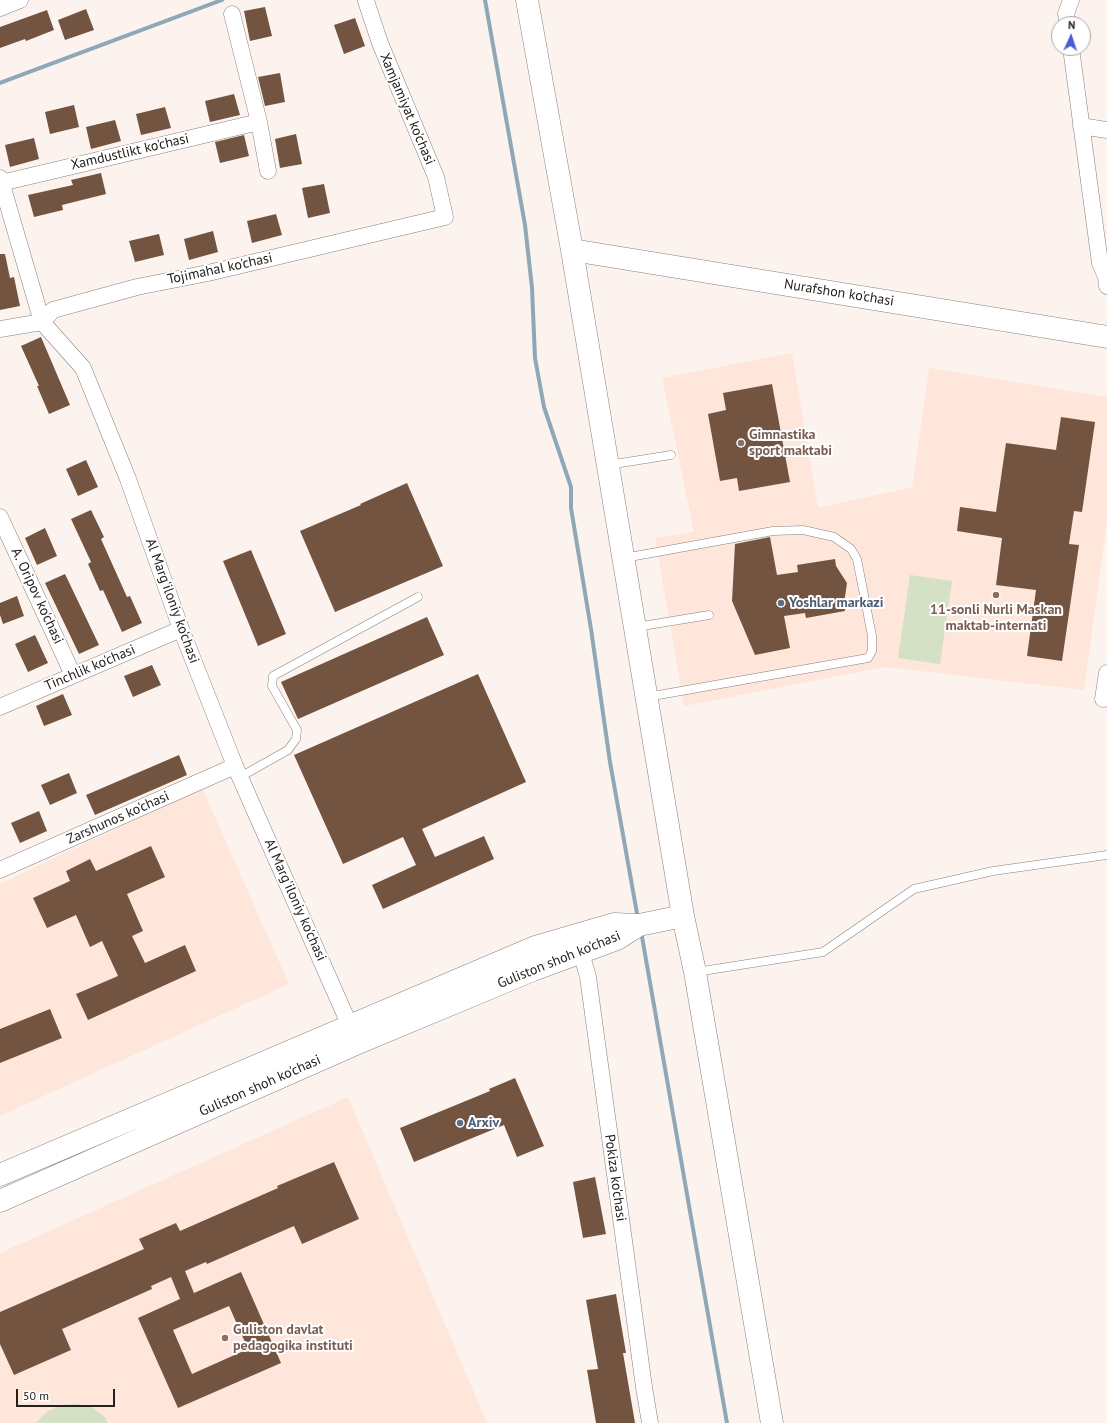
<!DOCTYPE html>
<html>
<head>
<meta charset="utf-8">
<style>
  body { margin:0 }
  #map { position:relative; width:1107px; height:1423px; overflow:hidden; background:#fcf3ee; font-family:"PT Sans",sans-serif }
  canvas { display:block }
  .north { position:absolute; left:1051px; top:16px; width:40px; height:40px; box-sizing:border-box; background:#fff; border:1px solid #a7a6a5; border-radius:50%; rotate:3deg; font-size:11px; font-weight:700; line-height:16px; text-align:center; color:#23201e }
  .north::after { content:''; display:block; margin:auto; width:14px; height:18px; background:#4b5dd2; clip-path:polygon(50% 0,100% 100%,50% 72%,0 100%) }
  .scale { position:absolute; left:16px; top:1389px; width:99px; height:18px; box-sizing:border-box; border:2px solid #23201e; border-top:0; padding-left:5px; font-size:12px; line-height:14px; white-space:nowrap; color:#23201e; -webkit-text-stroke:3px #fff; paint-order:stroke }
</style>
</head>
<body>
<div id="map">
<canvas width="1107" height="1423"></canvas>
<div class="north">N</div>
<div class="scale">50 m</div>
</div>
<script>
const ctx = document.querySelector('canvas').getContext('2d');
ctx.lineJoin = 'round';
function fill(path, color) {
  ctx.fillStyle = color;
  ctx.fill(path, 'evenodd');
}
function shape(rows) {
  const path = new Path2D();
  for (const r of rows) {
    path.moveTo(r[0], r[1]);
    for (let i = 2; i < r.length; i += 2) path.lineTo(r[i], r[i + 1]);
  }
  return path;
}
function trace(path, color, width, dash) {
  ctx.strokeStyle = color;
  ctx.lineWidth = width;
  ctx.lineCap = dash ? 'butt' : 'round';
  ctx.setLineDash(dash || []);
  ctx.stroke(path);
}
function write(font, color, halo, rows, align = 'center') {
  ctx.font = font + ' "PT Sans",sans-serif';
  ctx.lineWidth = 4;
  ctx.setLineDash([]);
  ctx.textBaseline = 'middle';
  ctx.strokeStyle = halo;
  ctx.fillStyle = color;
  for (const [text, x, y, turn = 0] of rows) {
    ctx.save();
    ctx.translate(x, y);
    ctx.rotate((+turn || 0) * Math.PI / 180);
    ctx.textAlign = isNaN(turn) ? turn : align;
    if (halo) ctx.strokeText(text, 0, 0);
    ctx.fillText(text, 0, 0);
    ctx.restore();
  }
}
const education = shape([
  [792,353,818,508,912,487,929,368,1107,397,1107,523,1084,690,885,667,684,706,655,538,694,532,662,378],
  [202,788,289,984,0,1116,0,884],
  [348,1097,487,1423,0,1423,0,1253]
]);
const green = shape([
  [910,575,952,581,940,664,898,658],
  [78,1404,93,1408,105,1417,108,1423,36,1423,48,1411,62,1405]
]);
const stream = shape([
  [485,0,525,225,532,288,535,358,544,407,571,487,571,508,591,629,610,762,638,919],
  [0,83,222,0],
  [641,931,727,1423]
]);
const building = shape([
  [265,7,272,36,250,41,244,11],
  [86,9,94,30,65,40,58,20],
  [47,10,54,30,26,41,25,39,0,48,0,27],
  [355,18,365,46,344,54,334,25],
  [280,73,285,102,265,106,258,77],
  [234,94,240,115,210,122,205,101],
  [74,105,79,127,50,134,45,112],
  [165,107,171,128,141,135,136,114],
  [115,120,121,141,91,149,86,127],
  [296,134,302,164,280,168,275,139],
  [244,135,249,156,220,163,215,142],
  [34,138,39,159,10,167,5,145],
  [101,173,106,194,62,205,63,210,34,217,28,195,73,185,71,180],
  [324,184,330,213,308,218,302,188],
  [276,214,282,235,252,243,247,221],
  [213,231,218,252,189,260,184,239],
  [159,234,164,255,135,262,129,241],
  [0,254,5,254,10,278,14,277,20,306,0,310],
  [41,337,70,405,49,414,37,386,39,386,21,346],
  [772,384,790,482,739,491,737,478,720,481,708,414,726,410,723,393],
  [1061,417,1095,422,1082,512,1074,511,1069,544,1079,545,1062,661,1027,656,1036,590,996,585,1002,538,957,531,960,507,996,512,1006,443,1056,450],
  [86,460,98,487,78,496,66,469],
  [407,483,443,566,335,612,300,531,361,505,360,504],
  [91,510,104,537,101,539,127,597,130,596,142,623,122,632,103,590,100,591,88,564,91,562,71,519],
  [45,528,57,556,37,565,25,538],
  [770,537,777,575,798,572,797,565,835,559,836,566,847,583,844,604,845,611,806,618,805,613,784,616,790,648,755,655,732,601,735,544],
  [251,550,286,634,258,646,223,561],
  [65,574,99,645,79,654,45,583],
  [17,596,24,616,3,624,0,615,0,603],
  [427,617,444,655,298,719,281,682],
  [35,635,48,663,28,672,15,644],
  [152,665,161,685,133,697,124,676],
  [478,674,526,782,422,829,435,857,484,836,494,859,383,909,372,885,416,865,403,837,343,864,294,755],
  [63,694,72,715,44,726,36,706],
  [179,755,187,775,95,815,86,795],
  [69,773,77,793,50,805,41,785],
  [39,811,47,831,20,843,11,823],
  [151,846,165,877,127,894,143,931,132,936,145,963,185,945,196,971,88,1020,76,994,118,976,102,941,90,947,76,915,47,928,33,898,70,881,66,871,90,859,96,871],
  [50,1009,62,1038,0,1063,0,1029],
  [515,1078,544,1146,517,1157,504,1125,414,1162,400,1128,490,1091,489,1089],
  [334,1162,359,1219,302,1244,294,1226,207,1264,206,1262,185,1271,194,1293,241,1272,281,1363,178,1408,138,1318,180,1299,171,1277,151,1286,152,1289,62,1329,71,1350,14,1375,0,1344,0,1312,144,1249,139,1239,176,1223,180,1231,278,1188,277,1186],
  [229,1306,248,1349,192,1374,173,1330],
  [595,1177,606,1234,583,1238,573,1182],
  [616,1294,626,1353,623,1353,635,1423,596,1423,587,1370,598,1369,586,1300]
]);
const lane = shape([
  [608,465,671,455],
  [624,558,773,531,803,530,834,537,851,549,857,559,872,636,872,651,868,658,647,697],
  [636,627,709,615],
  [240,777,288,750,296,739,297,730,272,686,273,676,418,597],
  [696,972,823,952,914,889,993,871,1107,855]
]);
const street = shape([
  [0,8,20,0],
  [232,14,259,122,268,171],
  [1068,24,1066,14,1071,0],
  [1071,48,1100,263,1106,277,1107,286],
  [1081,126,1107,130],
  [0,178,42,322,83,368,128,479,181,629,235,766,354,1035],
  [1,183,259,122],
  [0,329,42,322,53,310,137,287,208,273,445,217,436,177,380,43,366,1],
  [0,517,73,675],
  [1103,699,1107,673],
  [0,707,181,629],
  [0,870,235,766],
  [578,942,588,977,644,1387,650,1423]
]);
const secondary = shape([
  [527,0,572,250,683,916,695,972,772,1423],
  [572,250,1107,337],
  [0,1175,535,947,614,924,639,925,683,916],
  [0,1201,358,1043,533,970,617,939,639,925]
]);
const markers = [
  [741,443,4,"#8d6e63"],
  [996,595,4,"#8d6e63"],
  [781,603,4,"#5c6f8a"],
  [460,1123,4,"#5c6f8a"],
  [225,1338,4,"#8d6e63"]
];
const streetNames = [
  ["Xamjamiyat ko'chasi",407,109,67],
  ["Xamdustlikt ko'chasi",130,152,-13],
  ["Tojimahal ko'chasi",220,269,-12],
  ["Nurafshon ko'chasi",839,293,9],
  ["A. Oripov ko'chasi",37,596,65],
  ["Al Marg'iloniy ko'chasi",172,601,70],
  ["Tinchlik ko'chasi",90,668,-23],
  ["Zarshunos ko'chasi",118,818,-24],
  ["Al Marg'iloniy ko'chasi",295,900,66],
  ["Guliston shoh ko'chasi",559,960,-22],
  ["Guliston shoh ko'chasi",260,1086,-24],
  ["Pokiza ko'chasi",615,1178,82]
];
const educationNames = [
  ["Gimnastika",749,435],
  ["sport maktabi",749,451],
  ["11-sonli Nurli Maskan",996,610,"center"],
  ["maktab-internati",996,626,"center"],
  ["Guliston davlat",233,1330],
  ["pedagogika instituti",233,1346]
];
const serviceNames = [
  ["Yoshlar markazi",789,603],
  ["Arxiv",468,1123]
];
fill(education, '#fee6db');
fill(green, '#d4e1c4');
trace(stream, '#8fa7b7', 4);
fill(building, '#725441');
trace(lane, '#88817d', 9);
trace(street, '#88817d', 17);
trace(secondary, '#88817d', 23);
trace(lane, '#fff', 8);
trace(street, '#fff', 16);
trace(secondary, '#fff', 22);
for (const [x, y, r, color] of markers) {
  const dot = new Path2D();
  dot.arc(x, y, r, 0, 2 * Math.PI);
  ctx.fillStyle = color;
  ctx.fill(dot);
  trace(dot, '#fff', 1.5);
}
write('14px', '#23201e', '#fff', streetNames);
write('bold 14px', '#785e54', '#fff', educationNames, 'left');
write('bold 14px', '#4e5e75', '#fff', serviceNames, 'left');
</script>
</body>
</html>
